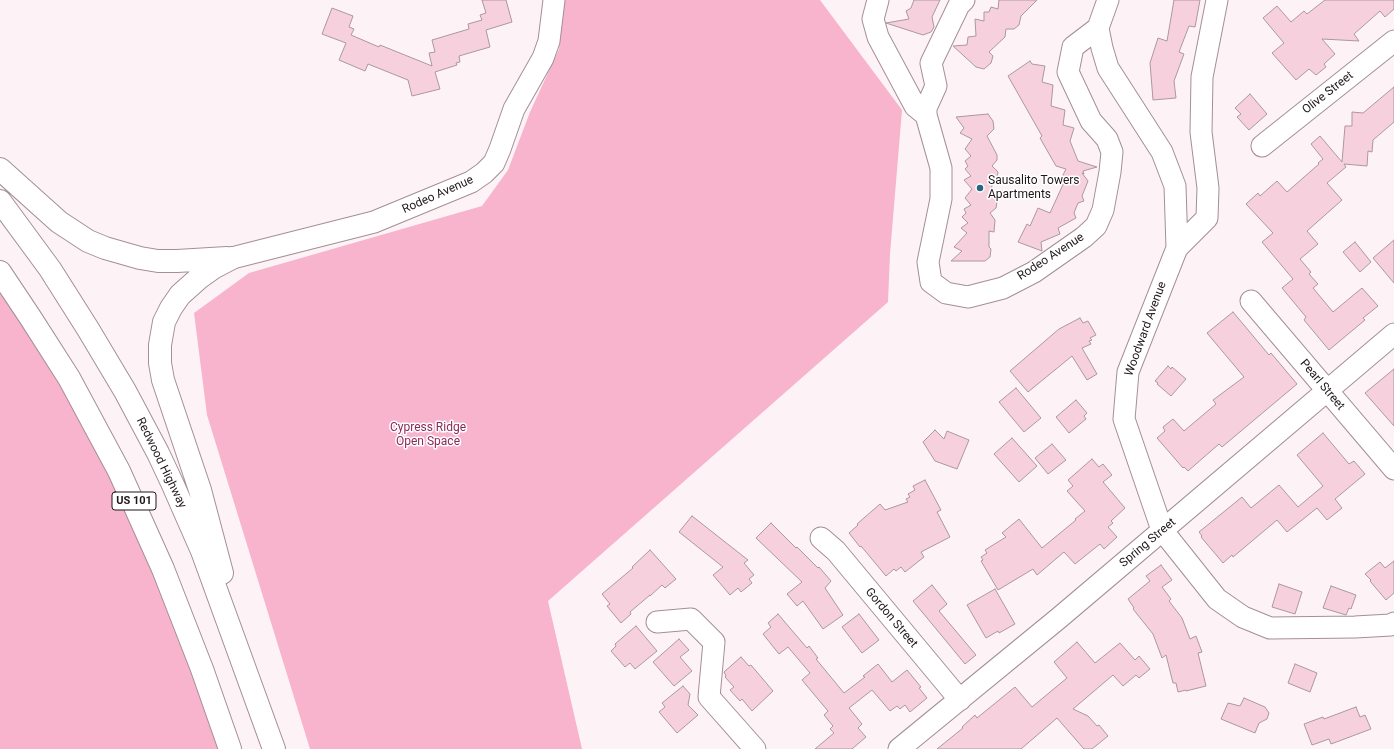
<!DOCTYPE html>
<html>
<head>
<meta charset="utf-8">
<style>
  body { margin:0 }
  canvas { display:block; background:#fdf3f6 }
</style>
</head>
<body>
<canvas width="1394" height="749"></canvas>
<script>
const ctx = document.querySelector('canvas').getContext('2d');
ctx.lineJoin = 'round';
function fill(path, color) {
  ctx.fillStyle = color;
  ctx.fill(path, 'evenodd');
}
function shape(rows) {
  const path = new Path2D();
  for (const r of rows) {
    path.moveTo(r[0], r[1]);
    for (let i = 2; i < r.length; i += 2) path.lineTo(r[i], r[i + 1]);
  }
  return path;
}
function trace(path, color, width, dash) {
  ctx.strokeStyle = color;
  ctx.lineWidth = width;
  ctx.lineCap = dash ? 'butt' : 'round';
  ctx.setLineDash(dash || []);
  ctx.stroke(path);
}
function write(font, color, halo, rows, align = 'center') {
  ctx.font = font + ' Roboto,sans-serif';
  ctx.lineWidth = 3;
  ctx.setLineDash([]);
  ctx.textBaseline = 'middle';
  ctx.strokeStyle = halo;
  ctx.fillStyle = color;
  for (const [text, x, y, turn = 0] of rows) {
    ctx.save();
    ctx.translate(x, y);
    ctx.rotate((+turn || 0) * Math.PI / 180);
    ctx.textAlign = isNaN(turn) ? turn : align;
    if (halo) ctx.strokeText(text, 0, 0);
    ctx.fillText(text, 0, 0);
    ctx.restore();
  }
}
const green = shape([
  [564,0,820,0,902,110,890,254,888,302,548,601,582,749,310,749,207,415,194,313,249,273,482,206,508,170,530,112,559,49],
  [0,272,69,378,230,749,0,749]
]);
const building = shape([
  [482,0,506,0,512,22,486,30,490,47,459,56,460,62,456,63,457,65,435,72,440,89,412,96,408,80,368,64,365,71,339,60,346,43,322,34,332,8,353,16,349,27,354,29,351,35,379,47,380,45,432,66,429,53,435,52,432,40,469,29,468,24,482,20,480,15,486,13,482,0],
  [914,0,940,0,932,17,934,27,931,32,923,35,886,23,909,19,906,11,911,8,914,0],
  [999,0,1037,0,1021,16,1019,25,1014,29,1006,29,1005,37,989,52,993,56,991,63,984,69,976,67,953,46,967,45,968,37,976,36,975,19,984,21,984,12,989,12,991,7,998,9,999,0],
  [1174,0,1200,0,1195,27,1189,26,1179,52,1184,54,1174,81,1176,98,1153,100,1150,63,1158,38,1167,41,1174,0],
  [1325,0,1394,0,1394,9,1385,17,1380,11,1354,34,1359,41,1322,39,1335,54,1324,64,1326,67,1316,75,1309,69,1296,80,1272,53,1284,43,1263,18,1277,6,1291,22,1304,11,1307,14,1325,0],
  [1030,61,1032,64,1045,66,1042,82,1053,85,1051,106,1065,110,1063,125,1074,128,1070,141,1078,161,1097,167,1083,171,1084,174,1082,173,1088,181,1082,196,1084,201,1078,203,1074,213,1076,218,1058,228,1060,234,1041,242,1042,251,1018,242,1027,224,1030,226,1038,208,1050,213,1066,178,1062,177,1066,169,1056,166,1040,138,1042,136,1008,76,1030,61],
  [1394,87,1394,122,1373,140,1372,152,1368,151,1367,166,1344,164,1346,167,1327,183,1342,200,1307,231,1318,244,1300,259,1311,272,1309,274,1318,284,1313,288,1333,312,1362,288,1378,306,1363,318,1365,320,1329,350,1304,320,1306,317,1282,288,1293,279,1262,242,1273,233,1246,204,1258,193,1260,196,1277,181,1287,192,1319,164,1318,163,1323,159,1311,144,1320,136,1342,162,1345,126,1352,126,1352,112,1363,113,1394,87],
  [1250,94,1267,114,1249,130,1237,117,1241,114,1235,108,1250,94],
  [988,114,993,121,994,129,987,136,997,155,997,160,992,166,998,172,997,178,992,185,991,194,997,202,996,208,990,213,995,220,994,232,989,231,989,247,991,249,990,257,985,261,951,261,962,251,954,247,967,233,961,228,968,223,962,217,966,213,964,209,971,205,965,198,972,189,964,180,971,176,965,169,968,166,965,161,971,156,965,149,972,139,960,133,964,128,956,117,988,114],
  [1394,240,1394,283,1373,258,1394,240],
  [1355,242,1371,262,1360,272,1343,252,1355,242],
  [1233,312,1269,355,1271,353,1297,384,1222,447,1219,444,1188,471,1184,467,1183,468,1157,438,1165,431,1163,427,1173,419,1184,431,1216,404,1213,400,1244,377,1207,333,1233,312],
  [1080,318,1083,323,1088,321,1096,335,1090,338,1092,340,1089,341,1091,344,1082,348,1097,374,1087,380,1072,356,1028,392,1010,371,1059,329,1080,318],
  [1168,366,1171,369,1172,367,1186,379,1171,396,1157,384,1158,383,1155,381,1168,366],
  [1394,369,1394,426,1365,393,1394,369],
  [1016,388,1041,418,1024,432,999,402,1016,388],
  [1076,400,1087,413,1084,416,1086,419,1069,433,1056,417,1076,400],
  [935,430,944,439,947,431,969,440,957,469,935,461,923,442,935,430],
  [1323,433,1349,464,1354,461,1365,474,1335,499,1342,508,1327,520,1317,508,1287,532,1277,520,1233,557,1232,555,1223,563,1201,537,1202,536,1199,532,1242,497,1251,508,1279,485,1298,507,1323,486,1297,455,1323,433],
  [1012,438,1037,466,1019,482,994,454,1012,438],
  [1052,444,1066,460,1048,474,1035,458,1052,444],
  [1092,459,1099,467,1103,464,1112,475,1103,482,1125,508,1111,521,1113,523,1108,527,1117,537,1104,549,1100,544,1075,564,1064,552,1037,575,1033,569,998,590,981,561,983,560,981,557,987,553,985,550,1006,537,1002,533,1019,519,1042,548,1076,520,1075,519,1085,511,1067,491,1073,486,1068,480,1092,459],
  [925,480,941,510,937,512,950,537,921,552,924,557,905,572,901,567,896,571,894,569,886,576,861,546,860,547,849,533,858,525,857,524,880,504,885,510,908,502,906,499,910,497,908,494,915,490,913,486,925,480],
  [692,516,748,560,744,563,754,575,749,579,752,583,741,592,738,588,730,595,713,575,723,567,679,532,692,516],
  [771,523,796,548,797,547,818,568,819,567,831,581,825,588,843,615,823,629,803,601,797,606,787,594,802,582,756,538,771,523],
  [650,550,676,579,665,588,662,585,650,596,650,595,630,612,631,614,621,623,607,606,610,604,602,594,633,568,632,567,650,550],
  [1394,561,1394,593,1386,600,1370,581,1371,580,1365,574,1380,562,1385,568,1394,561],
  [1161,565,1172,580,1162,587,1171,599,1169,601,1182,618,1190,639,1196,636,1202,652,1198,653,1206,686,1186,691,1186,690,1178,692,1176,683,1173,683,1166,655,1162,658,1153,634,1133,609,1134,608,1128,599,1150,581,1146,576,1161,565],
  [1279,584,1302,592,1295,614,1272,607,1279,584],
  [932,585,947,604,939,611,976,655,965,664,937,630,913,601,932,585],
  [1331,586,1356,595,1351,609,1349,608,1346,615,1323,608,1331,586],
  [995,589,1015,624,999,633,998,631,986,638,967,605,995,589],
  [778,614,807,648,809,646,818,658,816,659,844,693,865,677,863,676,878,664,892,682,907,670,921,687,919,688,927,698,910,712,905,705,900,709,897,706,890,711,872,690,849,708,862,724,858,728,866,737,852,749,815,749,834,733,830,729,833,726,824,715,828,711,802,680,810,673,788,647,779,654,763,634,771,627,768,623,778,614],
  [859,614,879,640,862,653,842,627,859,614],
  [636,626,657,651,635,669,630,663,625,667,611,651,616,646,615,644,636,626],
  [679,639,689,650,680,657,692,671,674,686,653,662,679,639],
  [1077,642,1095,663,1120,643,1135,660,1139,656,1150,669,1139,678,1136,675,1123,686,1113,675,1073,709,1088,716,1097,726,1099,725,1108,736,1092,749,1084,749,1057,718,1021,749,937,749,963,728,962,727,975,715,977,718,1015,687,1032,707,1067,678,1054,662,1077,642],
  [741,657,749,666,751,665,773,691,752,711,742,699,740,701,730,690,734,687,725,677,726,676,724,672,741,657],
  [1295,664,1317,673,1310,692,1288,683,1295,664],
  [683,686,690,694,688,705,698,715,677,733,659,712,665,707,662,703,683,686],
  [1244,698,1265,707,1269,713,1267,719,1259,723,1255,733,1221,719,1228,703,1240,706,1244,698],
  [1356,707,1360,717,1365,715,1371,729,1331,744,1329,739,1312,745,1304,724,1323,717,1324,719,1356,707]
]);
const minor = shape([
  [878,0,873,19,878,37,915,106,926,115,926,108,936,86,931,63,959,5,964,0],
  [1108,0,1098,28,1102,48,1108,68,1162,152,1175,186,1177,248],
  [1217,0,1202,77,1201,132,1208,188,1207,218,1177,248,1128,372,1124,419,1162,530,1217,599,1243,617,1270,628,1355,627,1391,625,1394,623],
  [926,115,941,168,941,199,928,262,931,282,946,293,968,297,1003,288,1034,272,1084,237,1096,226,1103,210,1110,172,1112,152,1107,139,1091,121,1068,72,1073,47,1098,28],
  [1262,146,1394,41],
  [232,258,374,222,471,182,484,173,494,163,500,149,514,109,543,58,549,41,554,0],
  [1251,301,1394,469],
  [821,538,836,551,960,700],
  [657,622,691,619,714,642,709,697,755,749],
  [899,749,1059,618,1394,334]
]);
const highway = shape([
  [0,169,59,222,88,241,105,248,140,258,158,261,177,261,227,258],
  [0,201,50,269,88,329,125,391,158,453,173,485,202,551,274,749],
  [0,272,30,317,69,378,119,471,163,569,202,669,230,749],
  [222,573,200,490,163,380,160,363,160,345,164,322,171,308,180,295,199,278,213,268,232,258]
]);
const markers = [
  [980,188,4,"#28677d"]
];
const shields = [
  [134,501,44]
];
const shieldNames = [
  ["US 101",134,501]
];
const streetNames = [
  ["Olive Street",1328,93,-38],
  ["Rodeo Avenue",438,195,-24],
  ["Rodeo Avenue",1051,257,-33],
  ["Woodward Avenue",1146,329,-70],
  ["Pearl Street",1322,385,50],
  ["Redwood Highway",161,463,64],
  ["Spring Street",1148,543,-40],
  ["Gordon Street",891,618,50]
];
const poiNames = [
  ["Sausalito Towers",988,181],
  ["Apartments",988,195]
];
const parkNames = [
  ["Cypress Ridge",428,428],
  ["Open Space",428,442]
];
fill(green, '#f7b4cc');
fill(building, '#f6d1dd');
trace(building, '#ac979e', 1);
trace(minor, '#a48f96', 23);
trace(highway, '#a48f96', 24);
trace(minor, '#fff', 21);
trace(highway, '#fff', 22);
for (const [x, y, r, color] of markers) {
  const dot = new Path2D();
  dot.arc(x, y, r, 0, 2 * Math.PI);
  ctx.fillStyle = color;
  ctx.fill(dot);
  trace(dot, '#fff', 1.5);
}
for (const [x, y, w] of shields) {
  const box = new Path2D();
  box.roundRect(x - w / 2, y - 9, w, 18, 3);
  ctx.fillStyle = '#fff';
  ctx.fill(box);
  trace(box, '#1f171a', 1);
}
write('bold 11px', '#1f171a', null, shieldNames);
write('12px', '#1f171a', '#fff', streetNames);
write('12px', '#1f171a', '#fff', poiNames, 'left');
write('12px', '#8d2756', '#fff', parkNames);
</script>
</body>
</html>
